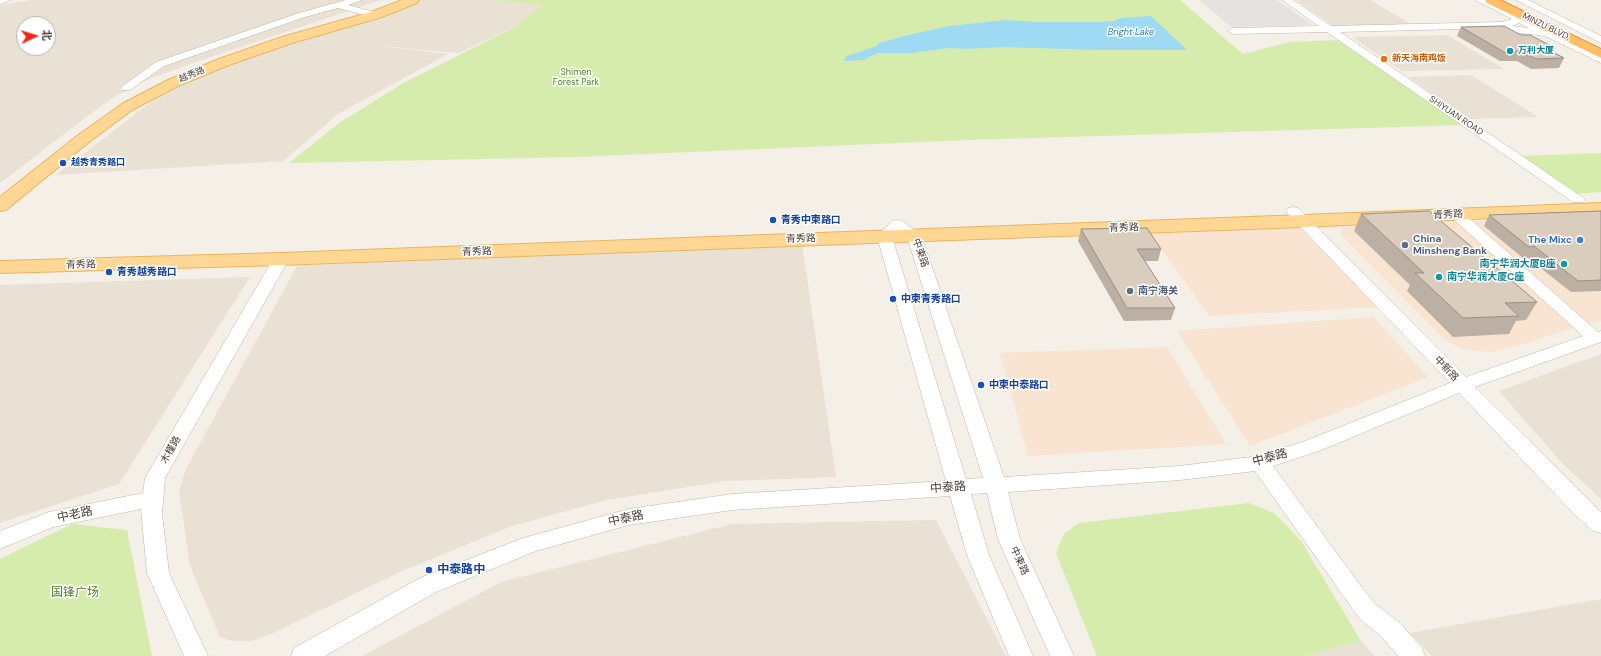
<!DOCTYPE html>
<html>
<head>
<meta charset="utf-8">
<style>
  body { margin:0 }
  #map { position:relative; width:1601px; height:656px; overflow:hidden; background:#f4efe7; font-family:"DM Sans","Noto Sans SC",sans-serif }
  canvas { display:block }
  .north { position:absolute; left:16px; top:16px; width:40px; height:40px; box-sizing:border-box; background:#fff; border:1px solid #b6b2ae; border-radius:50%; rotate:86deg; font-size:11px; font-weight:700; line-height:16px; text-align:center; color:#483f35 }
  .north::after { content:''; display:block; margin:auto; width:14px; height:18px; background:#ff2113; clip-path:polygon(50% 0,100% 100%,50% 72%,0 100%) }
</style>
</head>
<body>
<div id="map">
<canvas width="1601" height="656"></canvas>
<div class="north">北</div>
</div>
<script>
const ctx = document.querySelector('canvas').getContext('2d');
ctx.lineJoin = 'round';
function fill(path, color) {
  ctx.fillStyle = color;
  ctx.fill(path, 'evenodd');
}
function shape(rows) {
  const path = new Path2D();
  for (const r of rows) {
    path.moveTo(r[0], r[1]);
    for (let i = 2; i < r.length; i += 2) path.lineTo(r[i], r[i + 1]);
  }
  return path;
}
function trace(path, color, width, dash) {
  ctx.strokeStyle = color;
  ctx.lineWidth = width;
  ctx.lineCap = dash ? 'butt' : 'round';
  ctx.setLineDash(dash || []);
  ctx.stroke(path);
}
function write(font, color, halo, rows, align = 'center') {
  ctx.font = font + ' "DM Sans","Noto Sans SC",sans-serif';
  ctx.lineWidth = 3;
  ctx.setLineDash([]);
  ctx.textBaseline = 'middle';
  ctx.strokeStyle = halo;
  ctx.fillStyle = color;
  for (const [text, x, y, turn = 0] of rows) {
    ctx.save();
    ctx.translate(x, y);
    ctx.rotate((+turn || 0) * Math.PI / 180);
    ctx.textAlign = isNaN(turn) ? turn : align;
    if (halo) ctx.strokeText(text, 0, 0);
    ctx.fillText(text, 0, 0);
    ctx.restore();
  }
}
const residential = shape([
  [32,0,381,0,187,65,145,81,114,97,89,115,0,183,0,5],
  [24,24,48,24,48,48,24,48],
  [404,0,494,0,543,5,517,26,458,53,374,45,448,54,338,114,283,161,56,175,155,99,219,68,311,38],
  [1296,0,1370,0,1413,25,1335,27],
  [1447,35,1504,69,1402,71,1352,37],
  [1471,75,1538,117,1470,119,1408,77],
  [802,244,836,477,725,481,607,500,512,526,402,571,269,635,251,641,232,641,220,637,190,566,179,491,186,469,297,266],
  [250,277,119,484,0,523,0,285],
  [1601,354,1601,499,1563,464,1499,391],
  [936,520,1006,656,362,656,501,582,732,524],
  [1601,599,1601,656,1432,656,1410,633],
  [1361,641,1375,656,1304,656]
]);
const commercial = shape([
  [1601,216,1601,321,1575,327,1524,344,1490,352,1462,349,1444,339,1340,234,1342,227],
  [1300,228,1379,307,1209,316,1151,234],
  [1373,317,1428,377,1250,446,1177,331],
  [1167,347,1226,444,1028,456,1000,353]
]);
const green = shape([
  [491,0,1180,0,1243,54,1290,42,1339,40,1463,125,967,140,576,157,289,163,339,123,405,82,517,26,542,5],
  [1601,153,1601,192,1577,194,1523,156],
  [1249,503,1274,513,1301,541,1361,641,1304,656,1097,656,1056,553,1064,534,1079,523],
  [72,524,127,530,152,656,0,656,0,559]
]);
const parking = shape([
  [1199,0,1277,0,1313,25,1231,27]
]);
const water = shape([
  [1151,16,1187,50,1097,50,1003,47,965,49,949,48,912,53,878,53,863,60,843,61,847,56,877,46,879,43,904,36,949,26,1006,20,1035,22,1101,22,1113,21,1120,18]
]);
const minor = shape([
  [0,0,11,0,0,4,0,0],
  [346,0,362,0,348,5,378,13,380,15,375,18,338,8,305,17,164,66,130,90,122,90,120,88,156,62,299,13,346,0],
  [1282,0,1293,0,1331,26,1502,22,1512,19,1475,0,1487,0,1601,56,1601,63,1545,36,1503,31,1498,28,1340,32,1585,199,1583,202,1573,202,1327,32,1233,34,1228,31,1233,28,1319,26,1282,0],
  [1519,23,1529,28,1512,26,1519,23],
  [1516,0,1528,0,1601,36,1601,43,1516,0],
  [1293,207,1298,208,1466,377,1583,336,1451,217,1449,214,1451,211,1461,211,1598,332,1601,331,1601,342,1475,387,1601,512,1601,533,1593,531,1575,515,1459,393,1319,451,1273,466,1360,585,1375,604,1400,623,1422,648,1425,656,1398,656,1382,637,1359,618,1255,471,1180,480,1008,492,1020,539,1074,656,1050,656,998,539,987,493,971,494,989,555,1033,656,1009,656,967,555,950,496,732,510,629,525,536,551,436,592,325,656,291,656,294,648,420,578,523,538,629,509,732,494,946,481,877,236,892,221,897,220,902,221,921,235,1004,477,1180,466,1259,456,1305,441,1450,383,1288,214,1286,211,1288,208,1293,207],
  [898,231,907,237,983,478,966,479,892,237,898,231],
  [281,254,286,256,289,259,165,478,162,514,169,573,208,656,184,656,147,573,141,509,53,527,0,549,0,531,49,512,143,493,145,478,148,473,273,259,276,256,281,254]
]);
const major = shape([
  [402,0,419,0,417,3,379,18,292,43,229,65,178,86,132,110,89,142,6,210,0,211,0,197,77,136,122,104,168,80,219,59,282,37,371,12,402,0],
  [1601,203,1601,213,1303,227,281,265,0,273,0,261,281,253,1303,215,1601,203]
]);
const highway = shape([
  [1485,0,1500,0,1601,49,1601,58,1487,3,1485,0]
]);
const wall = shape([
  [1461,27,1555,48,1553,52,1564,58,1559,68,1531,69,1517,61,1500,61,1457,36],
  [1601,211,1601,291,1571,292,1528,258,1523,258,1484,226,1489,215],
  [1361,214,1537,302,1526,320,1516,321,1509,334,1453,337,1407,291,1410,285,1354,231],
  [1081,229,1161,249,1158,261,1145,261,1175,308,1171,320,1124,321,1078,241]
]);
const building = shape([
  [1504,26,1521,35,1530,35,1555,48,1545,48,1564,58,1536,59,1521,51,1504,52,1461,27,1504,26],
  [1429,211,1537,302,1505,303,1519,316,1463,318,1415,273,1424,273,1361,214,1429,211],
  [1601,211,1601,280,1578,281,1534,246,1529,247,1489,215,1601,211],
  [1147,228,1161,249,1137,249,1175,308,1127,308,1081,229,1147,228]
]);
const markers = [
  [1510,51,4,"#0f9aa8"],
  [1384,59,4,"#e8710a"],
  [63,163,4,"#1a4fb4"],
  [773,220,4,"#1a4fb4"],
  [1580,240,4,"#3f7fe0"],
  [1405,245,4,"#5c6f8a"],
  [1564,264,4,"#0f9aa8"],
  [109,272,4,"#1a4fb4"],
  [1439,277,4,"#0f9aa8"],
  [1130,291,4,"#5c6f8a"],
  [893,299,4,"#1a4fb4"],
  [981,385,4,"#1a4fb4"],
  [429,570,4,"#1a4fb4"]
];
const farStreetnames = [
  ["MINZU BLVD.",1546,27,26],
  ["越秀路",192,75,-22],
  ["SHIYUAN ROAD",1456,116,34]
];
const farWaternames = [
  ["Bright Lake",1131,33]
];
const farCulturenames = [
  ["万利大厦",1518,51]
];
const farFoodnames = [
  ["新天海南鸡饭",1392,59]
];
const farParknames = [
  ["Shimen",576,73],
  ["Forest Park",576,83]
];
const farTransitnames = [
  ["越秀青秀路口",71,163]
];
const streetNames = [
  ["青秀路",1448,215,-3],
  ["青秀路",1124,228,-2],
  ["青秀路",801,239,-2],
  ["青秀路",477,252,-2],
  ["中柬路",920,253,71],
  ["青秀路",81,265,-2],
  ["中新路",1446,369,46],
  ["木槿路",171,450,-60],
  ["中柬路",1019,561,66]
];
const transitNames = [
  ["青秀中柬路口",781,220],
  ["青秀越秀路口",117,272],
  ["中柬青秀路口",901,299],
  ["中柬中泰路口",989,385]
];
const serviceNames = [
  ["China",1413,239],
  ["Minsheng Bank",1413,251],
  ["南宁海关",1138,291]
];
const shopNames = [
  ["The Mixc",1572,240]
];
const cultureNames = [
  ["南宁华润大厦B座",1556,264],
  ["南宁华润大厦C座",1447,277,"left"]
];
const nearStreetnames = [
  ["中泰路",1270,458,-15],
  ["中泰路",948,488,-4],
  ["中老路",75,515,-12],
  ["中泰路",626,519,-12]
];
const nearTransitnames = [
  ["中泰路中",437,570]
];
const nearParknames = [
  ["国锋广场",75,593]
];
fill(residential, '#e9e1d4');
fill(commercial, '#f8e4d0');
fill(green, '#d5ecac');
fill(parking, '#e5e2df');
fill(water, '#9fdaf5');
trace(minor, '#c1b6a8', 1);
trace(major, '#ecb45d', 2);
trace(highway, '#e8922d', 2);
fill(minor, '#fff');
fill(major, '#ffd795');
fill(highway, '#ffbf67');
fill(wall, '#bbb0a3');
fill(building, '#dacdbe');
trace(building, '#999085', 1);
for (const [x, y, r, color] of markers) {
  const dot = new Path2D();
  dot.arc(x, y, r, 0, 2 * Math.PI);
  ctx.fillStyle = color;
  ctx.fill(dot);
  trace(dot, '#fff', 1.5);
}
write('9px', '#483f35', '#fff', farStreetnames);
write('italic 9px', '#247eab', '#fff', farWaternames);
write('bold 9px', '#0d838f', '#fff', farCulturenames, 'left');
write('bold 9px', '#c56008', '#fff', farFoodnames, 'left');
write('9px', '#4e7e24', '#fff', farParknames);
write('bold 9px', '#164399', '#fff', farTransitnames, 'left');
write('10px', '#483f35', '#fff', streetNames);
write('bold 10px', '#164399', '#fff', transitNames, 'left');
write('bold 10px', '#4e5e75', '#fff', serviceNames, 'left');
write('bold 10px', '#366cbe', '#fff', shopNames, 'right');
write('bold 10px', '#0d838f', '#fff', cultureNames, 'right');
write('12px', '#483f35', '#fff', nearStreetnames);
write('bold 12px', '#164399', '#fff', nearTransitnames, 'left');
write('12px', '#4e7e24', '#fff', nearParknames);
</script>
</body>
</html>
